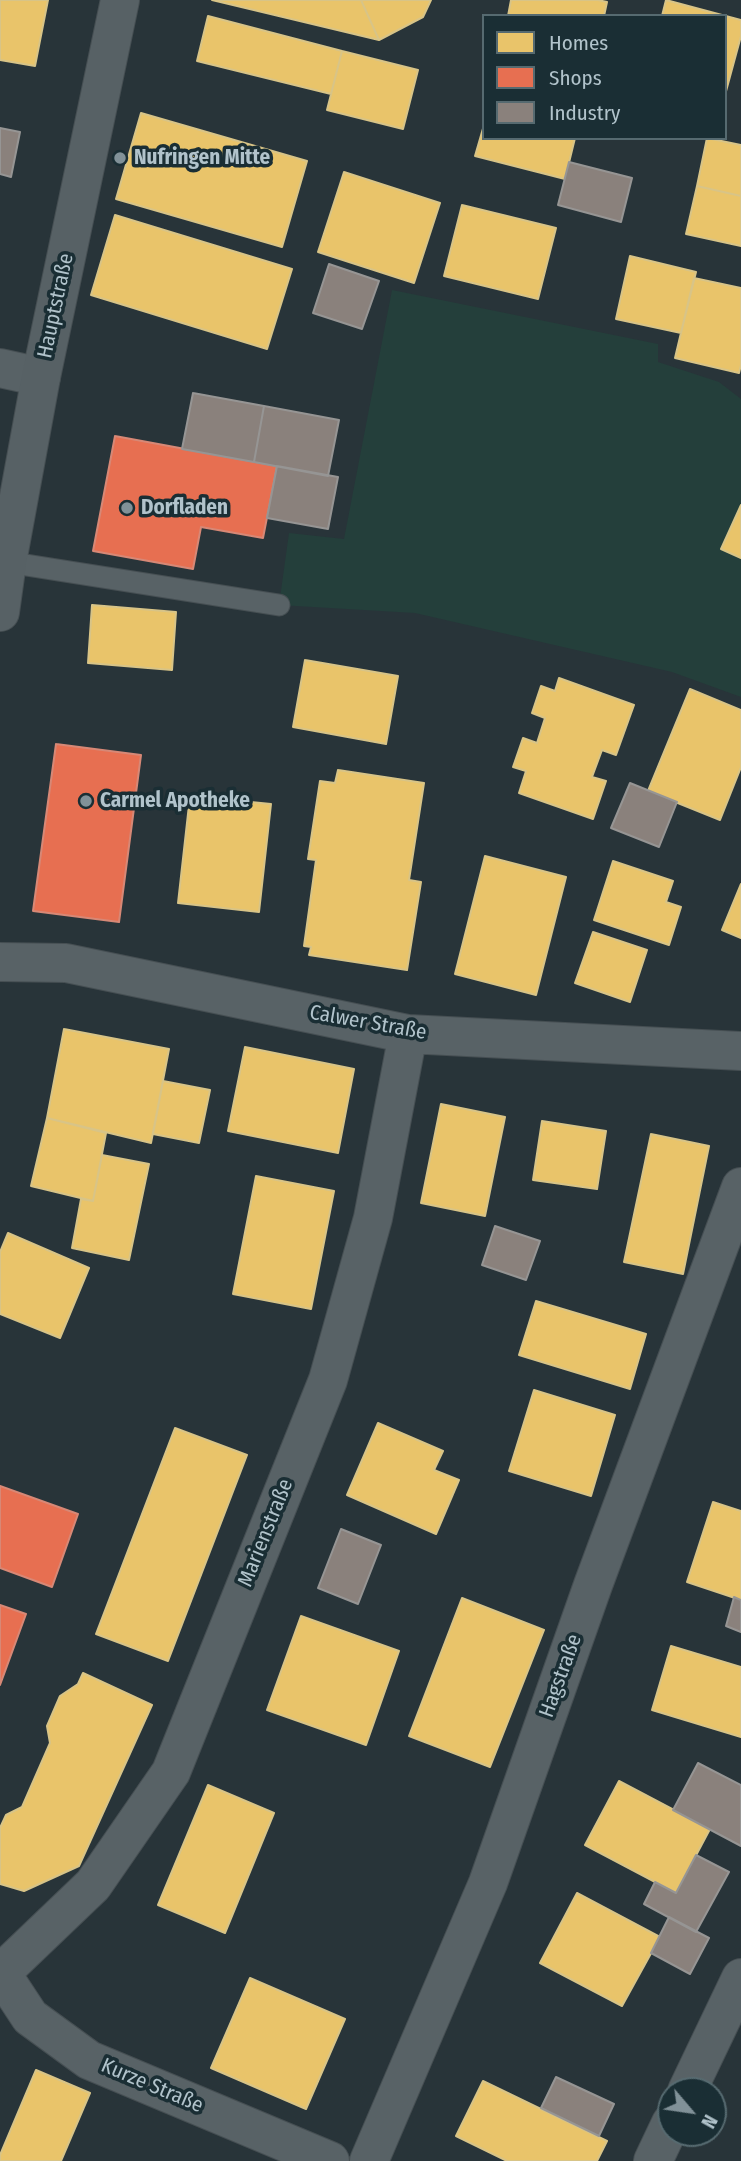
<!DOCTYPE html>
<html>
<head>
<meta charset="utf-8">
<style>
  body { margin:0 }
  #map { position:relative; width:741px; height:2161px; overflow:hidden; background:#283439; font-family:"Fira Sans Condensed",sans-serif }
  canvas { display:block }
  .legend { position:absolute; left:482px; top:14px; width:245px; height:126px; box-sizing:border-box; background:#1a2e34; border:2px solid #566a70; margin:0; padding:9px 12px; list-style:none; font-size:21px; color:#b1c3cb }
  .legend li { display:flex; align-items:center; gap:14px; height:35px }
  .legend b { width:35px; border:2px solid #566a70 }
  .north { position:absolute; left:657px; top:2077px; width:70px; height:70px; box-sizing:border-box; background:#1a2e34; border:2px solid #566a70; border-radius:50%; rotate:119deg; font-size:19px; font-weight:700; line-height:28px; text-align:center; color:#b1c3cb }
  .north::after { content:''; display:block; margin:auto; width:24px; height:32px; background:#819198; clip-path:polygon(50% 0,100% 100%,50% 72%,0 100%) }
</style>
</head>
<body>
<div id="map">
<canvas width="741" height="2161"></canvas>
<ul class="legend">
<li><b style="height:19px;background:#e9c46a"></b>Homes</li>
<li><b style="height:19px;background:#e76f51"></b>Shops</li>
<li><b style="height:19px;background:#8a817c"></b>Industry</li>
</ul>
<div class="north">N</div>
</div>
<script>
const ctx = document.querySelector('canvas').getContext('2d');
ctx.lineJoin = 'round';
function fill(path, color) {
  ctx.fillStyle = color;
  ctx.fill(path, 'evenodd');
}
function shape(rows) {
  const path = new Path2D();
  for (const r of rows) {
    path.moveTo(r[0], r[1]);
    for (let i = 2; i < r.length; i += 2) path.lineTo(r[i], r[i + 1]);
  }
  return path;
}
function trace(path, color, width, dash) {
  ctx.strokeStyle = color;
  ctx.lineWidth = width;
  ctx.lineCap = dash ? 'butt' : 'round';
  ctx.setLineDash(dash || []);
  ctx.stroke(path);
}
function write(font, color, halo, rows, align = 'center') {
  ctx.font = font + ' "Fira Sans Condensed",sans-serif';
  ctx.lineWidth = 7;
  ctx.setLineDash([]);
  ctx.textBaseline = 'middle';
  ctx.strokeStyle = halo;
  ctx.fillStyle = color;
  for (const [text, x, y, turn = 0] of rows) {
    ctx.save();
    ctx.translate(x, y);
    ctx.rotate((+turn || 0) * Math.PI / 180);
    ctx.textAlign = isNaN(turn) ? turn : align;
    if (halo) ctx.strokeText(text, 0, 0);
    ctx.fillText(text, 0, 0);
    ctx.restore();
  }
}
const green = shape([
  [392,290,658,344,658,362,719,382,741,399,741,505,721,548,741,558,741,697,672,672,415,613,279,605,289,533,344,539]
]);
const homes = shape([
  [0,0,48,0,35,66,0,60,0,0],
  [212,0,361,0,379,40,212,0],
  [361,0,431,0,423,17,379,40,361,0],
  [511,0,598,0,607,2,604,16,508,16,511,0],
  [666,0,741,20,741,36,725,95,725,16,662,16,666,0],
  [208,16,342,51,331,94,197,61,208,16],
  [342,51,418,70,403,129,327,110,342,51],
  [141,113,307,161,282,247,116,199,141,113],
  [484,125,484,138,575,138,565,179,475,156,484,125],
  [707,138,741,145,741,196,697,186,707,138],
  [344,172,440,203,414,283,318,252,344,172],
  [697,186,741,196,741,246,686,234,697,186],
  [462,205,556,228,538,299,444,276,462,205],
  [115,215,292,269,267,349,91,295,115,215],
  [630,256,696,272,681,333,616,319,630,256],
  [694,278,741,288,741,365,739,373,675,358,694,278],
  [741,505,741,558,721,549,741,505],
  [92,605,176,612,172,670,88,663,92,605],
  [305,660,398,676,386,744,293,727,305,660],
  [559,678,634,705,616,755,602,750,592,777,606,781,593,819,519,793,526,771,513,767,523,738,537,743,545,718,532,713,541,686,555,691,559,678],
  [690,689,741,710,741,767,720,820,648,791,690,689],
  [338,770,424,783,409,880,421,882,407,970,309,955,311,947,304,946,316,860,308,859,320,781,335,783,338,770],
  [190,796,271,804,259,912,178,903,190,796],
  [485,856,566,877,536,995,455,974,485,856],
  [613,861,673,881,666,902,681,907,669,945,594,920,613,861],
  [741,884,741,938,722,930,741,884],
  [593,932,647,950,630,1002,575,983,593,932],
  [64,1029,169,1049,151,1143,47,1118,64,1029],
  [245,1047,354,1069,338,1153,228,1131,245,1047],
  [163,1081,210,1090,199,1143,153,1134,163,1081],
  [441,1104,505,1117,485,1216,421,1203,441,1104],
  [47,1118,106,1133,93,1201,31,1186,47,1118],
  [542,1121,606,1131,597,1189,533,1180,542,1121],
  [651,1134,709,1146,683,1274,624,1262,651,1134],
  [102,1155,149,1164,129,1260,72,1248,81,1199,93,1201,102,1155],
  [256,1176,334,1191,311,1309,233,1294,256,1176],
  [8,1233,89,1268,60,1338,0,1314,0,1252,8,1233],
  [536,1301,646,1334,630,1389,519,1355,536,1301],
  [534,1390,615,1415,591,1496,509,1471,534,1390],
  [378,1423,443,1451,434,1470,459,1480,436,1534,347,1495,378,1423],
  [175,1428,247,1455,168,1661,96,1634,175,1428],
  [713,1502,741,1511,741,1600,687,1582,713,1502],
  [462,1598,544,1630,490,1767,409,1736,462,1598],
  [301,1616,399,1651,366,1745,267,1710,301,1616],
  [671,1646,741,1667,741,1737,652,1710,671,1646],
  [83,1673,152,1705,79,1866,24,1891,0,1884,0,1828,6,1815,22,1807,50,1743,47,1726,60,1696,78,1684,83,1673],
  [619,1781,710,1829,676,1893,585,1845,619,1781],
  [208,1785,274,1813,225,1933,158,1905,208,1785],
  [577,1893,660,1937,622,2006,540,1963,577,1893],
  [250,1978,345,2019,306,2109,211,2068,250,1978],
  [36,2070,90,2093,61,2161,0,2161,0,2155,36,2070],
  [483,2081,607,2141,597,2161,507,2161,456,2136,483,2081]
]);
const shops = shape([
  [115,436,277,466,263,538,201,527,193,569,93,551,115,436],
  [56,744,141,755,119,922,33,911,56,744],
  [0,1486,78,1514,52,1587,0,1568,0,1486],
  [0,1605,26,1614,0,1685,0,1605]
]);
const industry = shape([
  [0,128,20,132,11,177,0,174,0,128],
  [569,162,632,178,621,222,558,205,569,162],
  [329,264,379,281,362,329,313,313,329,264],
  [193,393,264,406,254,462,182,449,193,393],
  [264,406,339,420,328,476,254,462,264,406],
  [277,466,338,477,328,529,267,518,277,466],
  [630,783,677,802,659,847,611,828,630,783],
  [495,1226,540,1241,526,1280,482,1265,495,1226],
  [341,1529,381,1545,358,1604,318,1588,341,1529],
  [734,1597,741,1600,741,1632,726,1626,734,1597],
  [698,1763,741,1785,741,1846,673,1810,698,1763],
  [696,1855,729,1872,696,1932,644,1904,655,1882,676,1893,696,1855],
  [669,1917,709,1938,690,1974,651,1953,669,1917],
  [556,2077,614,2104,599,2136,541,2108,556,2077]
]);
const lane = shape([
  [7,562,279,605]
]);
const street = shape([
  [0,368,41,377],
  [0,962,66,963,408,1034,741,1051],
  [687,2091,741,1978],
  [330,2161,89,2060,30,2017,1,1973,93,1885,171,1772,328,1380,373,1218,408,1034],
  [369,2161,488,1883,593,1585,741,1187],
  [653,2161,671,2123]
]);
const secondary = shape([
  [0,612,7,562,41,377,120,0]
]);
const markers = [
  [120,158,7,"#819198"],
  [127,508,7,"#819198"],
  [86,801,7,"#819198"]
];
const poiNames = [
  ["Nufringen Mitte",134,158],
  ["Dorfladen",141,508],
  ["Carmel Apotheke",100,801]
];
const streetNames = [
  ["Hauptstraße",56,306,-78],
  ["Calwer Straße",368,1023,10],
  ["Marienstraße",266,1533,-68],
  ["Hagstraße",561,1676,-70],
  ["Kurze Straße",152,2086,23]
];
fill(green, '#243f3b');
fill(homes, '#e9c46a');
trace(homes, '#d8c487', 2);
fill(shops, '#e76f51');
trace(shops, '#d78876', 2);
fill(industry, '#8a817c');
trace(industry, '#969594', 2);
trace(lane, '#464f53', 23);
trace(street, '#464f53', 40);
trace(secondary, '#464f53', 40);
trace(lane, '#586266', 21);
trace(street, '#586266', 38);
trace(secondary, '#576165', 38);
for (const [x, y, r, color] of markers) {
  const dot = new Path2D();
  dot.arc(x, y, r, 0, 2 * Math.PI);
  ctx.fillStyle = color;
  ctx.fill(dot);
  trace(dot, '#1a2e34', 2.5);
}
write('bold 21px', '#b1c3cb', '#1a2e34', poiNames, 'left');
write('21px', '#b1c3cb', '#1a2e34', streetNames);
</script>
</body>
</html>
